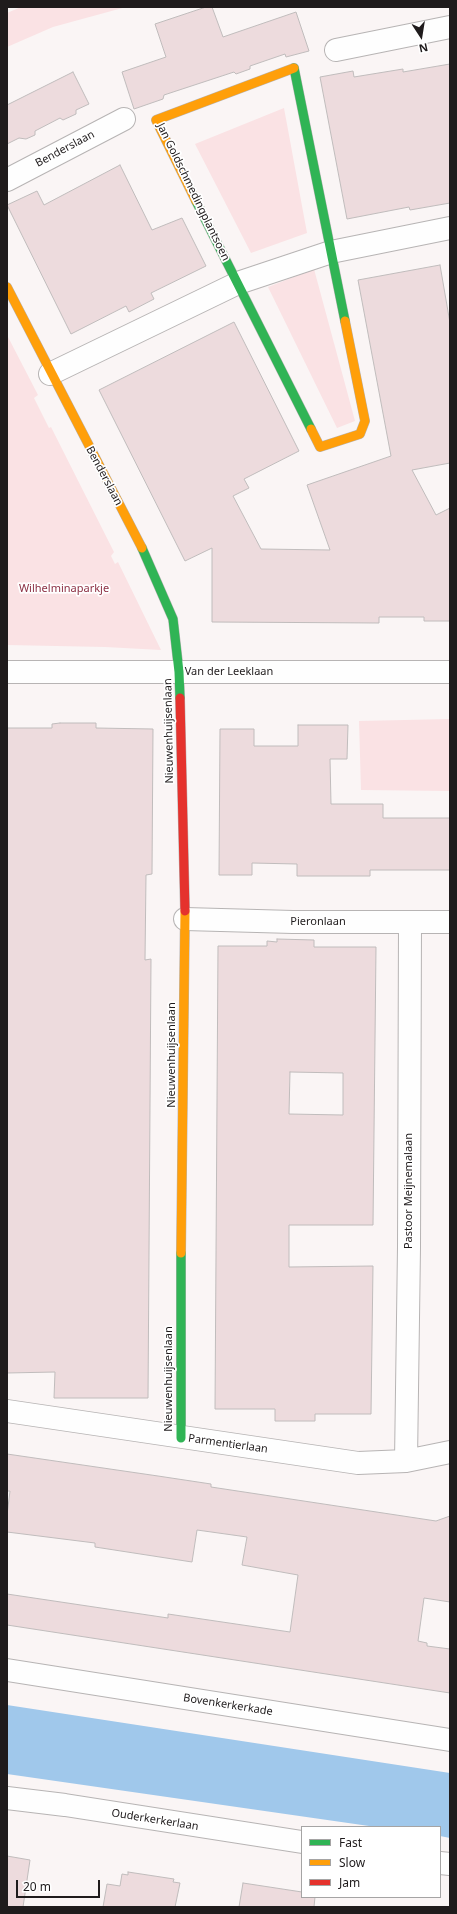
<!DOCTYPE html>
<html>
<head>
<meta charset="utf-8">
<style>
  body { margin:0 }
  #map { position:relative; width:457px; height:1914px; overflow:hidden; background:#faf5f5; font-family:"Noto Sans",sans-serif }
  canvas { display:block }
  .frame { position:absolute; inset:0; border:8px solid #1f1b1c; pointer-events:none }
  .legend { position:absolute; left:301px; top:1826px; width:140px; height:72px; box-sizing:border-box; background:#fff; border:1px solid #a5a4a4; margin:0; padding:5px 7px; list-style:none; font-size:12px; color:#1f1b1c }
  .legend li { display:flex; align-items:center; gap:8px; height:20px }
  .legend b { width:20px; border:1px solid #a5a4a4 }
  .north { position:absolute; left:401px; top:16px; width:40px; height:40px; -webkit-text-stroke:3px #fff; paint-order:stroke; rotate:168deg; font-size:11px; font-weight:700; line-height:16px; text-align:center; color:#1f1b1c }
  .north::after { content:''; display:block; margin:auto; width:14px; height:18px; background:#1f1b1c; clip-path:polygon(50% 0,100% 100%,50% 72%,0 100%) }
  .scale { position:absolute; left:16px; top:1880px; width:84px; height:18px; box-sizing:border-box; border:2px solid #1f1b1c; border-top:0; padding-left:5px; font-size:12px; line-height:14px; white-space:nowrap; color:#1f1b1c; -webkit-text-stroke:3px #fff; paint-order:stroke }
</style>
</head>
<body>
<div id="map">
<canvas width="457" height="1914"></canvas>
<div class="frame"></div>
<ul class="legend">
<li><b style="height:5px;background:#30b455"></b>Fast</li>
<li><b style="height:5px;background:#ff9f0a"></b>Slow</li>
<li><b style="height:5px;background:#e5322d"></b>Jam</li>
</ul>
<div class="north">N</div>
<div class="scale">20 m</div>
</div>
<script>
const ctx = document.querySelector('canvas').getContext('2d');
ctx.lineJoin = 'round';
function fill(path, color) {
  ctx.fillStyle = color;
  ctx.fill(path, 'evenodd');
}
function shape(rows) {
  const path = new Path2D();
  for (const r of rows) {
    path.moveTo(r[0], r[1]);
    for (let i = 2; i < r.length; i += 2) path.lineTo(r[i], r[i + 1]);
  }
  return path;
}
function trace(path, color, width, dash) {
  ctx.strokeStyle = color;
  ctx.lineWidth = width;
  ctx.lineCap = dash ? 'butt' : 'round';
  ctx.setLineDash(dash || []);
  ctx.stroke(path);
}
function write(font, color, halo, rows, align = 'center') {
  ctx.font = font + ' "Noto Sans",sans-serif';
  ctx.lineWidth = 3.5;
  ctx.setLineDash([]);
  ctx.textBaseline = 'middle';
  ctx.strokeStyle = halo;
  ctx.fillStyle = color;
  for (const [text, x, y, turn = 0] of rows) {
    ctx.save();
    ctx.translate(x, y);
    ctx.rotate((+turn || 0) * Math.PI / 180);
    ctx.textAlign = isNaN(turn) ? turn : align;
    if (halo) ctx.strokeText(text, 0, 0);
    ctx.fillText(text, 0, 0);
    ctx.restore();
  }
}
const green = shape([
  [21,7,126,7,53,27,7,47,7,13],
  [284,108,307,233,251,253,195,144],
  [314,269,355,421,337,428,268,287],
  [7,335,38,395,34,398,49,428,51,427,114,552,111,556,115,564,118,562,161,650,105,647,7,645],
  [450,719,450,791,361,790,359,721]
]);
const water = shape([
  [7,1705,450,1773,450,1838,440,1836,440,1827,376,1827,7,1774]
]);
const building = shape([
  [206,7,212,7,223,37,296,12,309,51,286,57,285,54,250,66,250,69,236,74,234,72,164,95,163,99,134,109,122,72,166,57,155,24,206,7],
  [450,64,450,203,410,210,409,207,347,219,320,77,353,71,354,77,403,69,403,72,450,64],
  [73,72,89,104,76,110,76,114,63,120,60,118,35,131,35,135,26,139,19,138,7,144,7,105,73,72],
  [120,165,152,230,182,218,206,266,151,293,154,299,129,312,126,306,71,334,7,205,37,191,44,205,120,165],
  [440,265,450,323,450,463,412,470,436,515,450,508,450,621,424,621,424,617,379,617,379,623,212,622,212,548,185,561,99,390,234,322,299,451,244,479,249,488,233,496,261,549,330,550,307,485,391,456,358,280,440,265],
  [60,723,96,723,96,728,153,729,152,874,146,875,145,960,151,959,148,1398,54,1398,55,1372,7,1373,7,728,52,728,52,724,60,723],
  [298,725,348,725,347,759,330,759,331,804,383,804,383,818,450,818,450,870,370,870,370,876,297,876,297,864,252,863,252,875,219,875,220,729,254,729,254,746,298,746,298,725],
  [277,939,314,940,314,947,376,947,373,1225,289,1225,289,1267,373,1266,371,1414,315,1414,315,1421,275,1421,275,1409,215,1409,218,946,267,946,267,941,277,942,277,939],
  [290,1072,343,1073,343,1115,289,1114,290,1072],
  [7,1454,158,1476,211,1484,211,1487,436,1521,450,1516,450,1602,424,1598,418,1641,427,1643,427,1646,450,1649,450,1693,7,1625,7,1594,168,1618,168,1614,290,1632,298,1575,242,1565,247,1537,197,1530,192,1562,95,1547,95,1543,7,1532,7,1515,10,1491,7,1491,7,1454],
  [7,1856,30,1860,23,1907,7,1907,7,1856],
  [128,1872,174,1879,173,1882,180,1883,175,1907,103,1907,107,1884,120,1886,122,1874,128,1875,128,1872],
  [243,1883,302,1892,302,1897,315,1897,314,1907,239,1907,243,1883]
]);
const street = shape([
  [336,50,450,27],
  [7,180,124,119],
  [50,374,238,283,331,252,450,228],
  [7,672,450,672],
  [185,919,293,922,450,922],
  [7,1411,358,1463,406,1461,450,1452],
  [406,1461,409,1247,410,922],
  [7,1670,450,1740],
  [7,1798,65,1805,302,1842],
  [440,1863,450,1864]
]);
const fast = shape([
  [294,68,345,321],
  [196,201,311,429],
  [142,548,173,619,179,672,180,698],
  [181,1438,181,1253]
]);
const slow = shape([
  [196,201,156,120,294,68],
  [7,287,142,548],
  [311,429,320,447,360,434,365,421,345,321],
  [181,1253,185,911]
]);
const jam = shape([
  [180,698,185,911]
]);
const streetNames = [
  ["Benderslaan",65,149,-28],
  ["Jan Goldschmedingplantsoen",193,192,64],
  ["Benderslaan",104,476,62],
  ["Van der Leeklaan",229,672],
  ["Nieuwenhuijsenlaan",169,731,-91],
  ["Pieronlaan",318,922],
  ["Nieuwenhuijsenlaan",172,1055,-90],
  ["Pastoor Meijnemalaan",409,1191,-90],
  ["Nieuwenhuijsenlaan",169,1379,-90],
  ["Parmentierlaan",228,1444,8],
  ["Bovenkerkerkade",228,1705,9],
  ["Ouderkerkerlaan",155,1820,9]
];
const parkNames = [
  ["Wilhelminaparkje",64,589]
];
fill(green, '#fae2e4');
fill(water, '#a0c8eb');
fill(building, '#eddbdd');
trace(building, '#c0bcbc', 1);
trace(street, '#b7b4b4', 24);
trace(fast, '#b7b4b4', 10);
trace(slow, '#b7b4b4', 10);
trace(jam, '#b7b4b4', 10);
trace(street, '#fefefe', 22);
trace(fast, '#30b455', 9);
trace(slow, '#ff9f0a', 9);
trace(jam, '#e5322d', 9);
write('11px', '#1f1b1c', '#fff', streetNames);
write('11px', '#8c3044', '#fff', parkNames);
</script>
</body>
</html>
